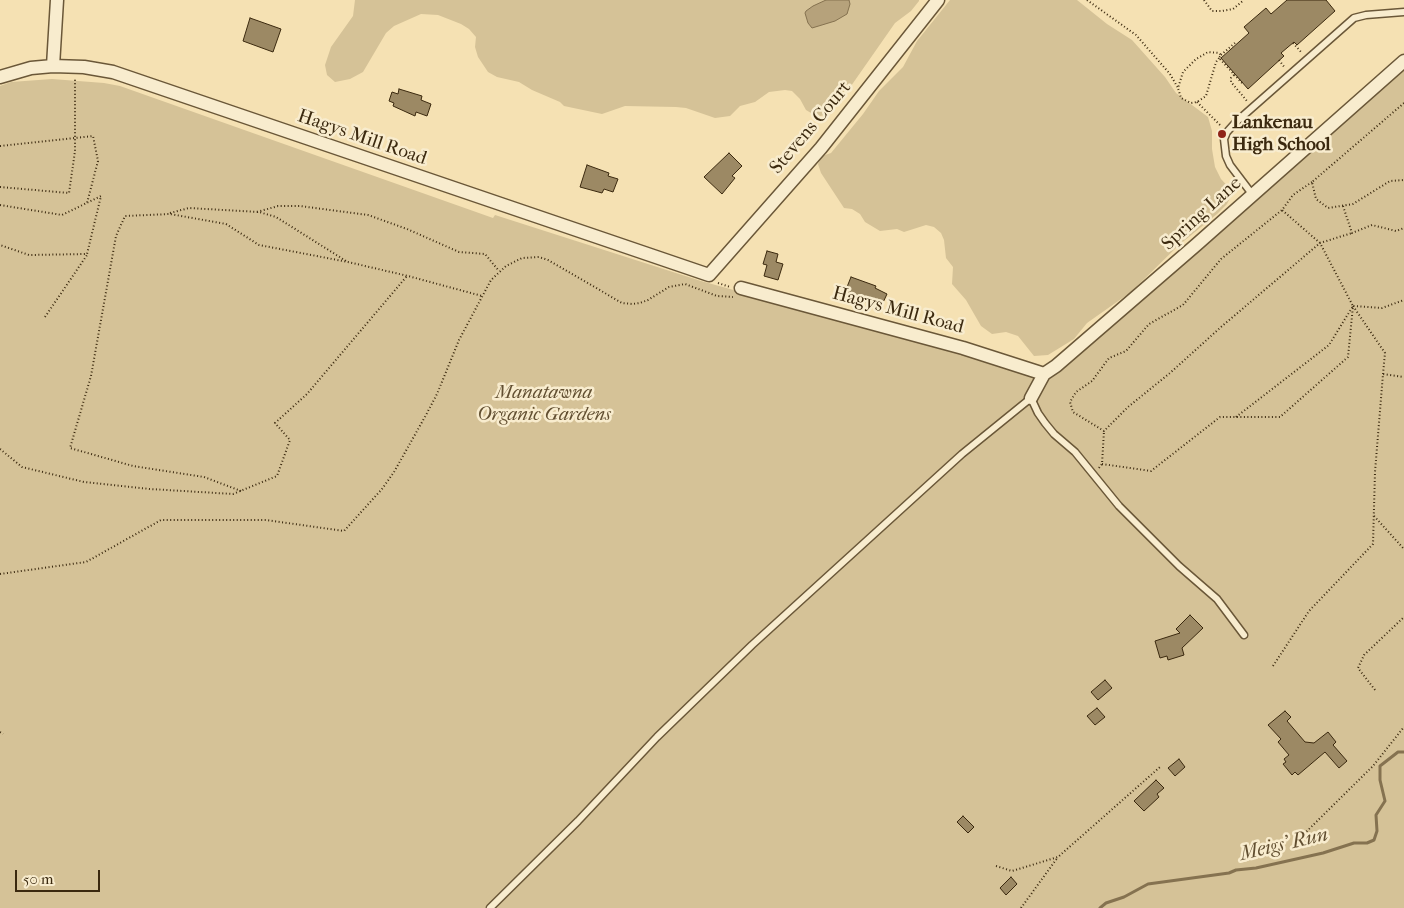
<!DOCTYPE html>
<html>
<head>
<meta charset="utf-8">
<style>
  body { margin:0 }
  #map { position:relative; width:1404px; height:908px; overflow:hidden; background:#f5e1b3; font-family:"IM FELL French Canon",serif }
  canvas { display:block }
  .scale { position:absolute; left:15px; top:870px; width:85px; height:22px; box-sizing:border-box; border:2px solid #3b290f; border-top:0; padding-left:6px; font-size:15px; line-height:18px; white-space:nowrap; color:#3b290f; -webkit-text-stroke:4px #f8ecce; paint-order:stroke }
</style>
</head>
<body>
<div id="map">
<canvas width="1404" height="908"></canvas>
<div class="scale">50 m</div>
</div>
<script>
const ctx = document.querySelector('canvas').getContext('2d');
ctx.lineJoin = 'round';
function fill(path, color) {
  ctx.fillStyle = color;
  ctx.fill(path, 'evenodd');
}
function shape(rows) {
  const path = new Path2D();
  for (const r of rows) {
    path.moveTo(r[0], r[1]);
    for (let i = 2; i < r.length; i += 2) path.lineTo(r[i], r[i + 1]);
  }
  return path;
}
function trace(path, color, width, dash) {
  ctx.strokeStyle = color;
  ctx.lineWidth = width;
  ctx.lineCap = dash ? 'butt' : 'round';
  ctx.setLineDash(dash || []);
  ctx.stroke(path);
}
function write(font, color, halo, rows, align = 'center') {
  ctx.font = font + ' "IM FELL French Canon",serif';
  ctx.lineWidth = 5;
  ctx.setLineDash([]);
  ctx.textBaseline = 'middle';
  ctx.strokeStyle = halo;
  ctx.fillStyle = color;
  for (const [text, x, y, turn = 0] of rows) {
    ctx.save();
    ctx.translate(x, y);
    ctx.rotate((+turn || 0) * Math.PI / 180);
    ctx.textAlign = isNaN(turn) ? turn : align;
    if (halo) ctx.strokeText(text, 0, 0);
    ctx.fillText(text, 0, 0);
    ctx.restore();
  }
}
const green = shape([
  [355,0,919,0,919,1,911,11,895,23,851,86,841,94,836,106,830,114,820,116,811,113,806,110,800,99,792,91,785,90,769,92,755,102,740,106,730,116,715,118,686,108,676,107,625,106,602,114,564,106,560,102,532,90,519,82,497,77,488,72,478,57,475,47,476,37,469,29,461,24,438,15,421,14,394,26,386,33,363,72,350,79,335,82,327,75,325,65,331,47,353,16],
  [950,0,1077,0,1107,24,1132,40,1165,77,1176,93,1208,117,1212,131,1212,149,1215,167,1221,179,1233,192,1227,204,1217,214,1179,245,1131,292,1087,323,1074,339,1048,355,1034,356,1018,336,1006,332,992,334,981,326,966,300,952,284,953,267,946,258,944,240,941,233,934,227,926,225,904,232,897,229,880,231,865,222,860,214,852,209,844,208,821,173,818,164,822,156,831,153,863,114,879,91,903,67,917,41],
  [1404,69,1404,908,0,908,0,86,11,82,52,79,104,83,120,86,493,218,495,215,701,281,1023,370,1047,379]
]);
const water = shape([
  [826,0,849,0,850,4,847,14,835,21,812,28,808,23,805,13,806,11,813,6,826,0]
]);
const stream = shape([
  [1100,908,1106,903,1124,897,1148,884,1229,873,1236,870,1256,868,1323,853,1354,843,1367,843,1374,840,1377,831,1376,815,1385,801,1380,780,1380,766,1398,752,1404,752]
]);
const building = shape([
  [1287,0,1326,0,1335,11,1297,45,1294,42,1281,53,1284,56,1248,89,1221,58,1249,33,1244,27,1266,8,1271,14,1287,0],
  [250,18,281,29,273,52,243,41,250,18],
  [399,89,422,96,421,100,431,104,427,116,416,112,415,116,393,106,394,103,389,101,392,92,398,94,399,89],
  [729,153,742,166,732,176,735,178,722,194,704,177,729,153],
  [587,165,609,173,608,176,618,179,613,192,604,189,602,193,580,187,587,165],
  [767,251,778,254,776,262,783,264,778,280,764,276,767,265,763,264,767,251],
  [851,277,876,286,875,288,887,294,880,309,862,300,861,303,843,297,851,277],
  [1190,615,1203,628,1182,648,1184,655,1168,660,1167,656,1160,658,1155,641,1180,633,1176,629,1190,615],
  [1105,680,1112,688,1098,700,1091,692,1105,680],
  [1097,708,1105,717,1095,725,1087,716,1097,708],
  [1285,711,1291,717,1287,721,1305,742,1314,743,1328,732,1336,742,1333,745,1347,761,1339,768,1325,752,1298,775,1295,772,1292,775,1283,764,1286,762,1284,759,1289,755,1278,742,1281,739,1268,725,1285,711],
  [1179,759,1185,767,1175,776,1168,768,1179,759],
  [1156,780,1164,788,1157,794,1159,797,1144,811,1134,801,1156,780],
  [963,816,974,827,968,833,957,822,963,816],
  [1011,877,1017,884,1006,895,1000,888,1011,877]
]);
const path = shape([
  [1087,0,1136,35,1170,74,1178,88],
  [1204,0,1212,11,1222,11,1233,9,1244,0],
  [1293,43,1302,53],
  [1221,55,1236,42],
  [1219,58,1216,62,1206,96,1197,102,1191,103,1181,98,1178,88,1183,72,1196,59,1208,52,1219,53,1221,55,1219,58,1242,83],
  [1279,60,1285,68],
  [1234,75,1231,78,1231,82,1247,101],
  [1197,102,1220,125],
  [1404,103,1312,182,1316,199,1328,208,1353,204,1390,181,1404,180],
  [0,146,93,136,98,161,87,203],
  [1312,182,1293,195,1282,210,1221,259,1183,305,1149,324,1126,351,1109,358,1092,381,1076,392,1070,402,1073,412,1104,431,1128,407,1170,373,1221,327,1320,243,1352,233],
  [0,187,69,193,75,151,75,78],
  [0,205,62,215,101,196,87,254,29,255,0,245],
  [1343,206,1352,233,1372,225,1396,231,1404,228],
  [257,212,278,206,300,206,368,215,407,229,459,252,485,254,499,271],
  [170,213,189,208,259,212,276,217,346,261],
  [718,283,730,287],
  [1353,306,1385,353,1383,374],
  [45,317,87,255],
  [1236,417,1329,345,1353,306,1320,243,1282,210],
  [0,449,22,467,84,482,150,489,233,494,277,476,290,440,275,423,307,394,407,276],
  [1102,464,1151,471,1220,417,1280,417,1348,357,1353,306,1382,308,1404,300],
  [1099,468,1102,464,1104,431],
  [241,491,204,477,133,466,70,448,91,376,116,236,125,216,170,214,226,224,259,245,348,262,408,276,482,296],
  [1374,516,1404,549],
  [0,574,86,562,161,520,266,520,344,531,382,489,394,472,426,415,437,394,459,340,491,280,506,266,522,258,539,257,548,260,622,303,632,304,640,303,648,300,669,287,685,284,717,296,733,297],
  [1273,666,1309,611,1373,544,1375,472,1383,374,1404,377],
  [1375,690,1358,668,1364,655,1404,617],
  [0,732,3,734],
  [1304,834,1373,766,1404,727],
  [996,866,1012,871,1058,857,1160,767],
  [1021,908,1058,857]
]);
const service = shape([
  [1252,194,1230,165,1226,156,1224,139,1227,132,1236,122,1354,18,1366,15,1404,12],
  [490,908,578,821,657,737,752,645,962,454,1031,398,1038,413,1045,423,1054,434,1075,452,1119,506,1179,566,1217,599,1244,635]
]);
const minor = shape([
  [53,66,57,0],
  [0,77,31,68,53,66,84,67,113,72,709,275,821,148,938,0],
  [741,288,963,348,1044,374],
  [1031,398,1044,374,1056,366,1196,245,1404,61]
]);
const markers = [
  [1222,134,5,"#8f2418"]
];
const poiNames = [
  ["Lankenau",1232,123],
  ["High School",1232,145]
];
const streetNames = [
  ["Stevens Court",811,128,-50],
  ["Hagys Mill Road",362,138,19],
  ["Spring Lane",1202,214,-42],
  ["Hagys Mill Road",898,311,15]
];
const parkNames = [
  ["Manatawna",544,393],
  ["Organic Gardens",544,415]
];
const waterNames = [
  ["Meigs' Run",1284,845,-13]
];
fill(green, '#d5c297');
fill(water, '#b6a27b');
trace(water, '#857250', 1);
trace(stream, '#857250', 3);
fill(building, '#9c8964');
trace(building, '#3b290f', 1);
trace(service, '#6a5738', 9);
trace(minor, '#6a5738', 15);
trace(path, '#3b290f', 2, [1, 2.5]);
trace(service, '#f8ecce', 6);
trace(minor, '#f8ecce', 12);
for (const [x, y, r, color] of markers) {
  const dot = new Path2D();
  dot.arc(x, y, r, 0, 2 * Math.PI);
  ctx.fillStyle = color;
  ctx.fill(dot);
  trace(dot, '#f8ecce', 2);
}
write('bold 19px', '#3b290f', '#f8ecce', poiNames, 'left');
write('19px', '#3b290f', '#f8ecce', streetNames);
write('italic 19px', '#624f31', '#f8ecce', parkNames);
write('italic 20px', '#604d2f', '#f8ecce', waterNames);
</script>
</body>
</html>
